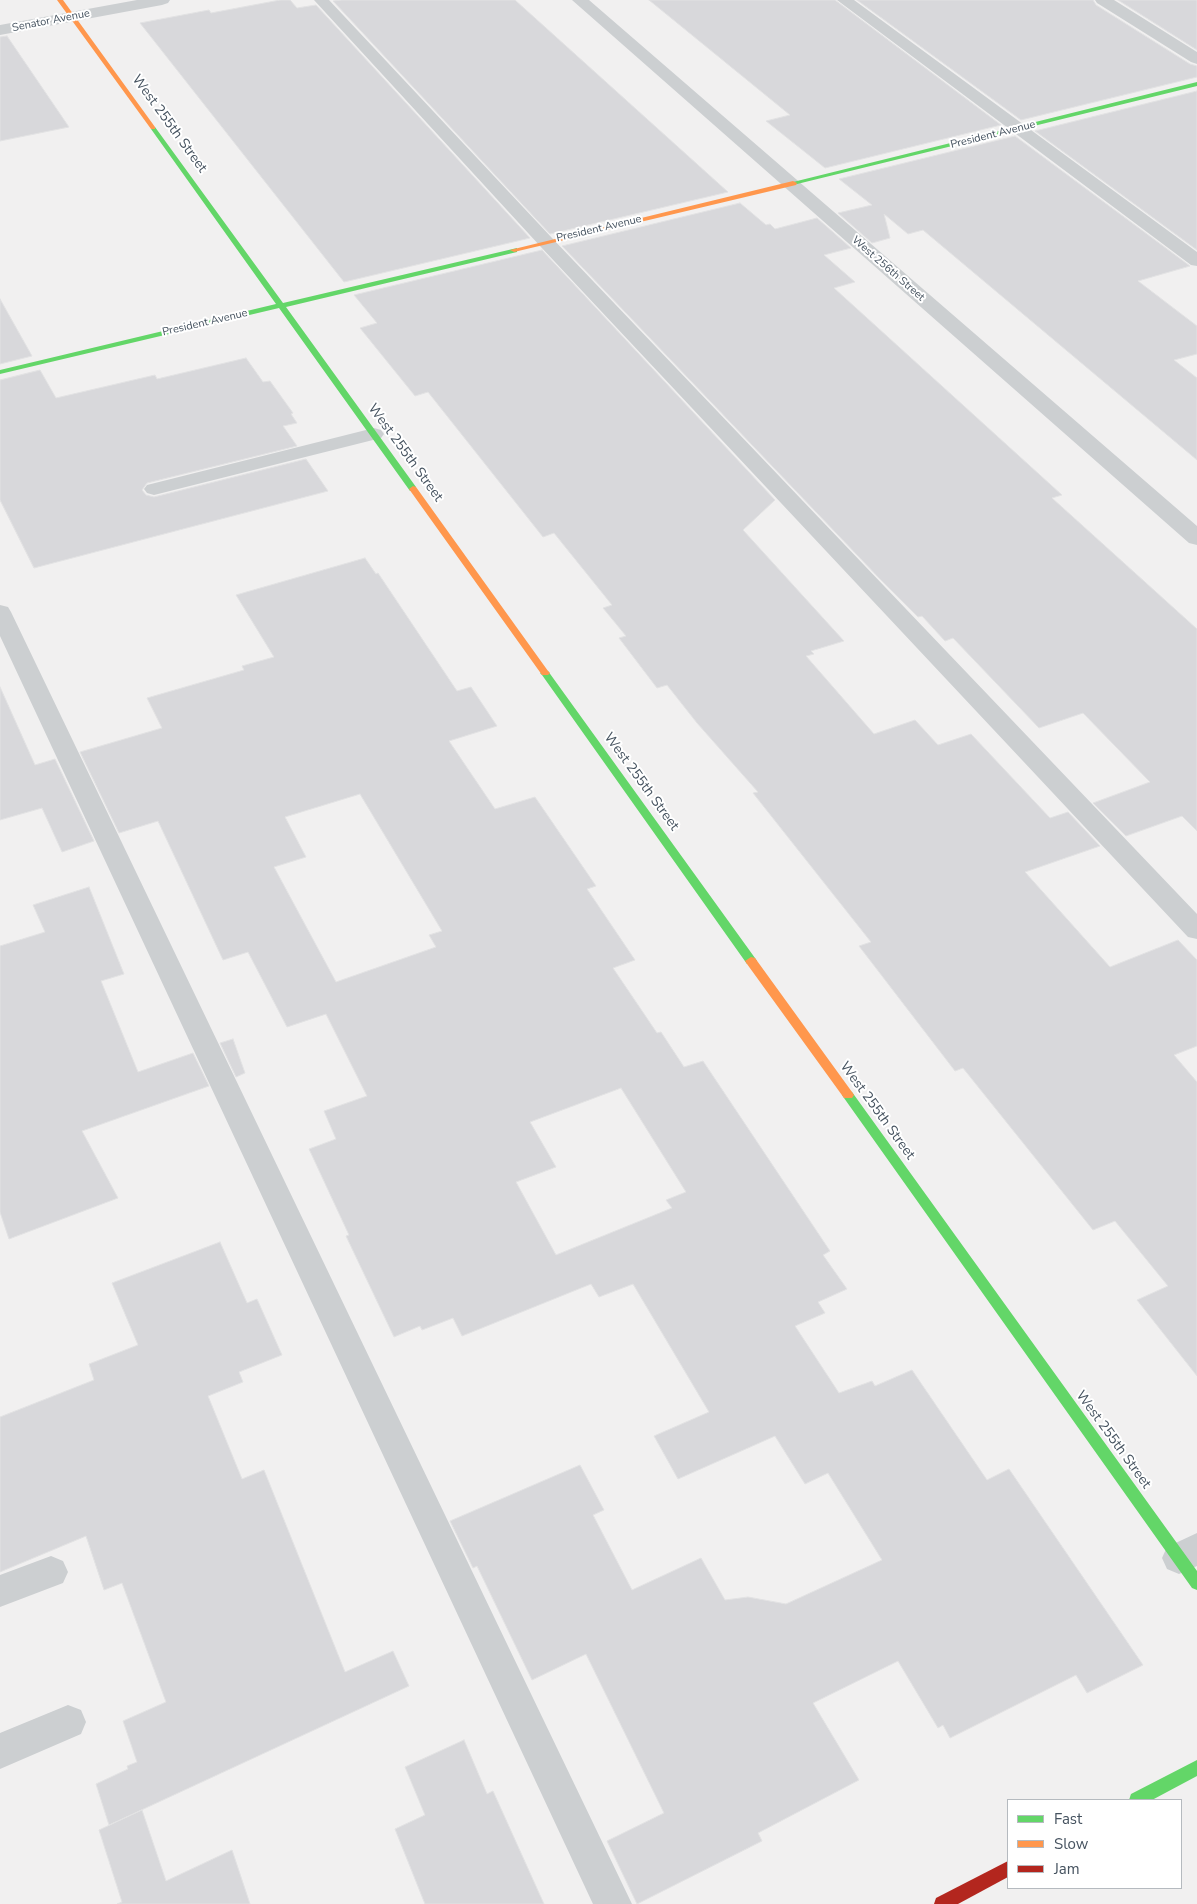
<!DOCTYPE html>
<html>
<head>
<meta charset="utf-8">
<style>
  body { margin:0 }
  #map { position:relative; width:1197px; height:1904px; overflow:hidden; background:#f1f0f0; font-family:"Nunito Sans",sans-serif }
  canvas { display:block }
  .legend { position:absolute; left:1007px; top:1799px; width:175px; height:90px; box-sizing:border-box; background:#fff; border:1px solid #b5babf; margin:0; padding:6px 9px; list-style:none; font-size:15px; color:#45525f }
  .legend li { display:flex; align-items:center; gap:10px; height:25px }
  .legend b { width:25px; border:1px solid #b5babf }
</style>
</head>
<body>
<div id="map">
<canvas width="1197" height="1904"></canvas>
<ul class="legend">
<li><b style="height:6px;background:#63d668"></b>Fast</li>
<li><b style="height:6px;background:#ff974d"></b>Slow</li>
<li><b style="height:6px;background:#b3261e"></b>Jam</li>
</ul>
</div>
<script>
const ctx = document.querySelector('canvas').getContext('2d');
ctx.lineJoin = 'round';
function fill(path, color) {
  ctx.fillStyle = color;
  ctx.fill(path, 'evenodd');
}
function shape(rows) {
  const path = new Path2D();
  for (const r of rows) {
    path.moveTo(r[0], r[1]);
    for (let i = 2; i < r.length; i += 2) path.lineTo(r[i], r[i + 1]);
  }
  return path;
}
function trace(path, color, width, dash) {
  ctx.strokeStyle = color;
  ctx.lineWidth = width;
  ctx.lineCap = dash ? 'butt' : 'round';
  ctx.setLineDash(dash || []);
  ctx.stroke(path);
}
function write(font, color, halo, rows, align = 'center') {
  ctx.font = font + ' "Nunito Sans",sans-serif';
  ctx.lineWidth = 4;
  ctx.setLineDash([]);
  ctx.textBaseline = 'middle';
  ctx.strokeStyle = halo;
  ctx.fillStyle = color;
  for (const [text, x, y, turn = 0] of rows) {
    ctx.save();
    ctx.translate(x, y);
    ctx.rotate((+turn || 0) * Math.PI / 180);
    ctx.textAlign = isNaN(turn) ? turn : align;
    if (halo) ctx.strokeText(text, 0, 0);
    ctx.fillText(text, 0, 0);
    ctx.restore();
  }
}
const building = shape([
  [280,0,290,0,297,8,316,5,530,238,344,282,140,23,209,10,211,13,280,0],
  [341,0,515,0,728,192,550,234,333,1,341,0],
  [649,0,835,0,1001,125,825,168,766,121,790,115,649,0],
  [857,0,1093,0,1096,5,1190,64,1197,66,1197,77,1021,120,857,0],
  [1118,0,1197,0,1197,50,1118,0],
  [7,36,69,127,0,141,0,37,7,36],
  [1197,91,1197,250,1035,131,1197,91],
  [1015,136,1190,266,1138,281,1197,326,1197,354,1174,360,1197,378,1197,460,923,230,908,234,884,214,890,238,872,243,838,213,872,205,839,179,1015,136],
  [740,203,766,225,770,224,775,229,817,218,851,248,824,255,855,282,834,288,1062,495,1052,498,1197,629,1197,831,1182,816,1126,836,1093,803,1150,782,1083,713,1039,728,953,638,945,641,922,616,918,617,879,578,562,246,740,203],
  [542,250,775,500,743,530,844,641,811,651,814,654,806,656,874,734,915,720,938,745,971,734,1050,818,1068,812,1100,846,1025,872,1110,967,1178,940,1197,960,1197,1046,1174,1055,1197,1082,1197,1376,1137,1300,1168,1286,1115,1221,1093,1230,963,1068,955,1071,859,946,871,942,753,793,758,792,697,723,667,685,657,688,619,638,626,636,603,608,612,605,554,533,543,537,428,392,415,396,360,328,377,323,354,295,542,250],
  [0,299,32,356,0,364,0,299],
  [246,358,263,382,270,381,293,413,291,414,297,423,283,426,297,446,147,483,142,490,146,495,154,497,306,459,328,491,34,568,0,500,0,380,40,370,56,398,155,375,157,379,246,358],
  [365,558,376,574,378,573,457,691,471,687,497,726,449,741,495,809,535,797,596,886,587,889,635,960,613,968,657,1033,661,1032,684,1067,703,1061,830,1251,823,1255,847,1289,818,1302,825,1313,795,1326,839,1393,872,1381,875,1386,912,1370,987,1480,1009,1469,1143,1665,1087,1693,1076,1675,950,1738,943,1725,938,1728,898,1661,813,1703,859,1780,758,1833,762,1841,637,1904,607,1841,664,1813,586,1654,532,1680,477,1566,473,1568,450,1521,580,1465,604,1510,593,1515,632,1590,701,1558,725,1600,748,1597,786,1604,882,1560,828,1473,805,1484,775,1436,678,1479,654,1436,709,1412,633,1284,599,1297,591,1284,462,1336,453,1318,422,1330,420,1326,394,1337,346,1236,349,1235,309,1149,336,1139,324,1111,367,1096,326,1014,287,1027,248,952,223,960,158,821,119,833,80,752,162,728,147,698,244,670,242,666,274,657,236,595,365,558],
  [360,794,442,931,429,935,436,947,336,982,274,867,306,857,285,817,360,794],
  [621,1088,686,1192,666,1200,672,1208,556,1255,516,1182,556,1167,530,1122,621,1088],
  [0,687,35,765,55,759,94,841,62,852,42,808,0,820,0,687],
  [89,887,124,974,101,981,138,1072,193,1053,209,1086,82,1131,118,1198,9,1239,0,1212,0,946,45,932,33,905,89,887],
  [233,1039,245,1073,236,1077,220,1043,233,1039],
  [220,1242,247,1303,257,1299,282,1355,239,1372,243,1382,208,1396,242,1479,264,1470,345,1672,393,1651,409,1686,109,1825,96,1784,128,1769,127,1766,137,1762,123,1721,166,1702,122,1583,104,1590,86,1536,0,1572,0,1417,94,1380,89,1364,138,1345,112,1283,220,1242],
  [464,1740,487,1794,493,1791,544,1904,425,1904,395,1829,425,1815,405,1767,464,1740],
  [142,1810,166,1881,232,1850,250,1904,117,1904,122,1902,99,1830,142,1810]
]);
const lane = shape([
  [314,0,329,0,552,238,1197,914,1197,939,1188,937,540,246,314,0],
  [837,0,854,0,1197,252,1197,266,1191,265,837,0],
  [374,428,381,430,384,434,381,438,154,495,147,493,144,489,147,485,374,428],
  [0,605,8,607,11,612,632,1904,593,1904,0,636,0,605],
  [1197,1533,1197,1566,1179,1574,1167,1569,1162,1558,1167,1547,1197,1533],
  [51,1556,63,1561,68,1572,63,1583,0,1607,0,1575,51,1556],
  [68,1705,81,1710,86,1722,81,1734,0,1769,0,1733,68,1705]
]);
const street = shape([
  [137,0,170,0,168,3,162,5,0,35,0,25,137,0],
  [572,0,589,0,1197,526,1197,545,1189,543,572,0],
  [1095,0,1114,0,1197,52,1197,64,1191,62,1097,3,1095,0]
]);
const fast = shape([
  [1197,82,1197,86,793,185,789,183,1197,82],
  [151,127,155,127,283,303,517,248,517,252,286,307,416,487,416,491,410,491,279,308,0,374,0,370,276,304,151,129,151,127],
  [545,670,548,671,755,958,757,961,755,964,747,964,542,675,540,673,545,670],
  [848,1090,852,1092,1197,1571,1197,1590,1192,1588,844,1098,842,1095,844,1092,848,1090],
  [1197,1760,1197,1776,1152,1800,1129,1800,1131,1794,1197,1760]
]);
const slow = shape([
  [57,0,63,0,155,127,155,129,151,129,57,0],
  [793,181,797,183,796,185,514,252,510,250,793,181],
  [413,486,416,487,548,671,550,673,548,675,542,675,409,489,413,486],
  [751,957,755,958,852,1092,854,1095,852,1098,844,1098,747,964,745,961,751,957]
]);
const jam = shape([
  [1008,1861,1008,1877,958,1904,934,1904,936,1898,1008,1861]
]);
const farStreetnames = [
  ["Senator Avenue",51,21,-11],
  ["President Avenue",993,135,-14],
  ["President Avenue",599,229,-13],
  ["West 256th Street",888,269,41],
  ["President Avenue",205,323,-13]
];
const streetNames = [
  ["West 255th Street",169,124,54],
  ["West 255th Street",405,453,54],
  ["West 255th Street",641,782,54],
  ["West 255th Street",877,1111,54],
  ["West 255th Street",1113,1440,54]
];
fill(building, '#d8d8db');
trace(building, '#e2e2e3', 1);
fill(lane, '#cccfd1');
fill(street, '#cccfd1');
fill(fast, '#63d668');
fill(slow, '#ff974d');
fill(jam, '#b3261e');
write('11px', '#45525f', '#fff', farStreetnames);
write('14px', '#45525f', '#fff', streetNames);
</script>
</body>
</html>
